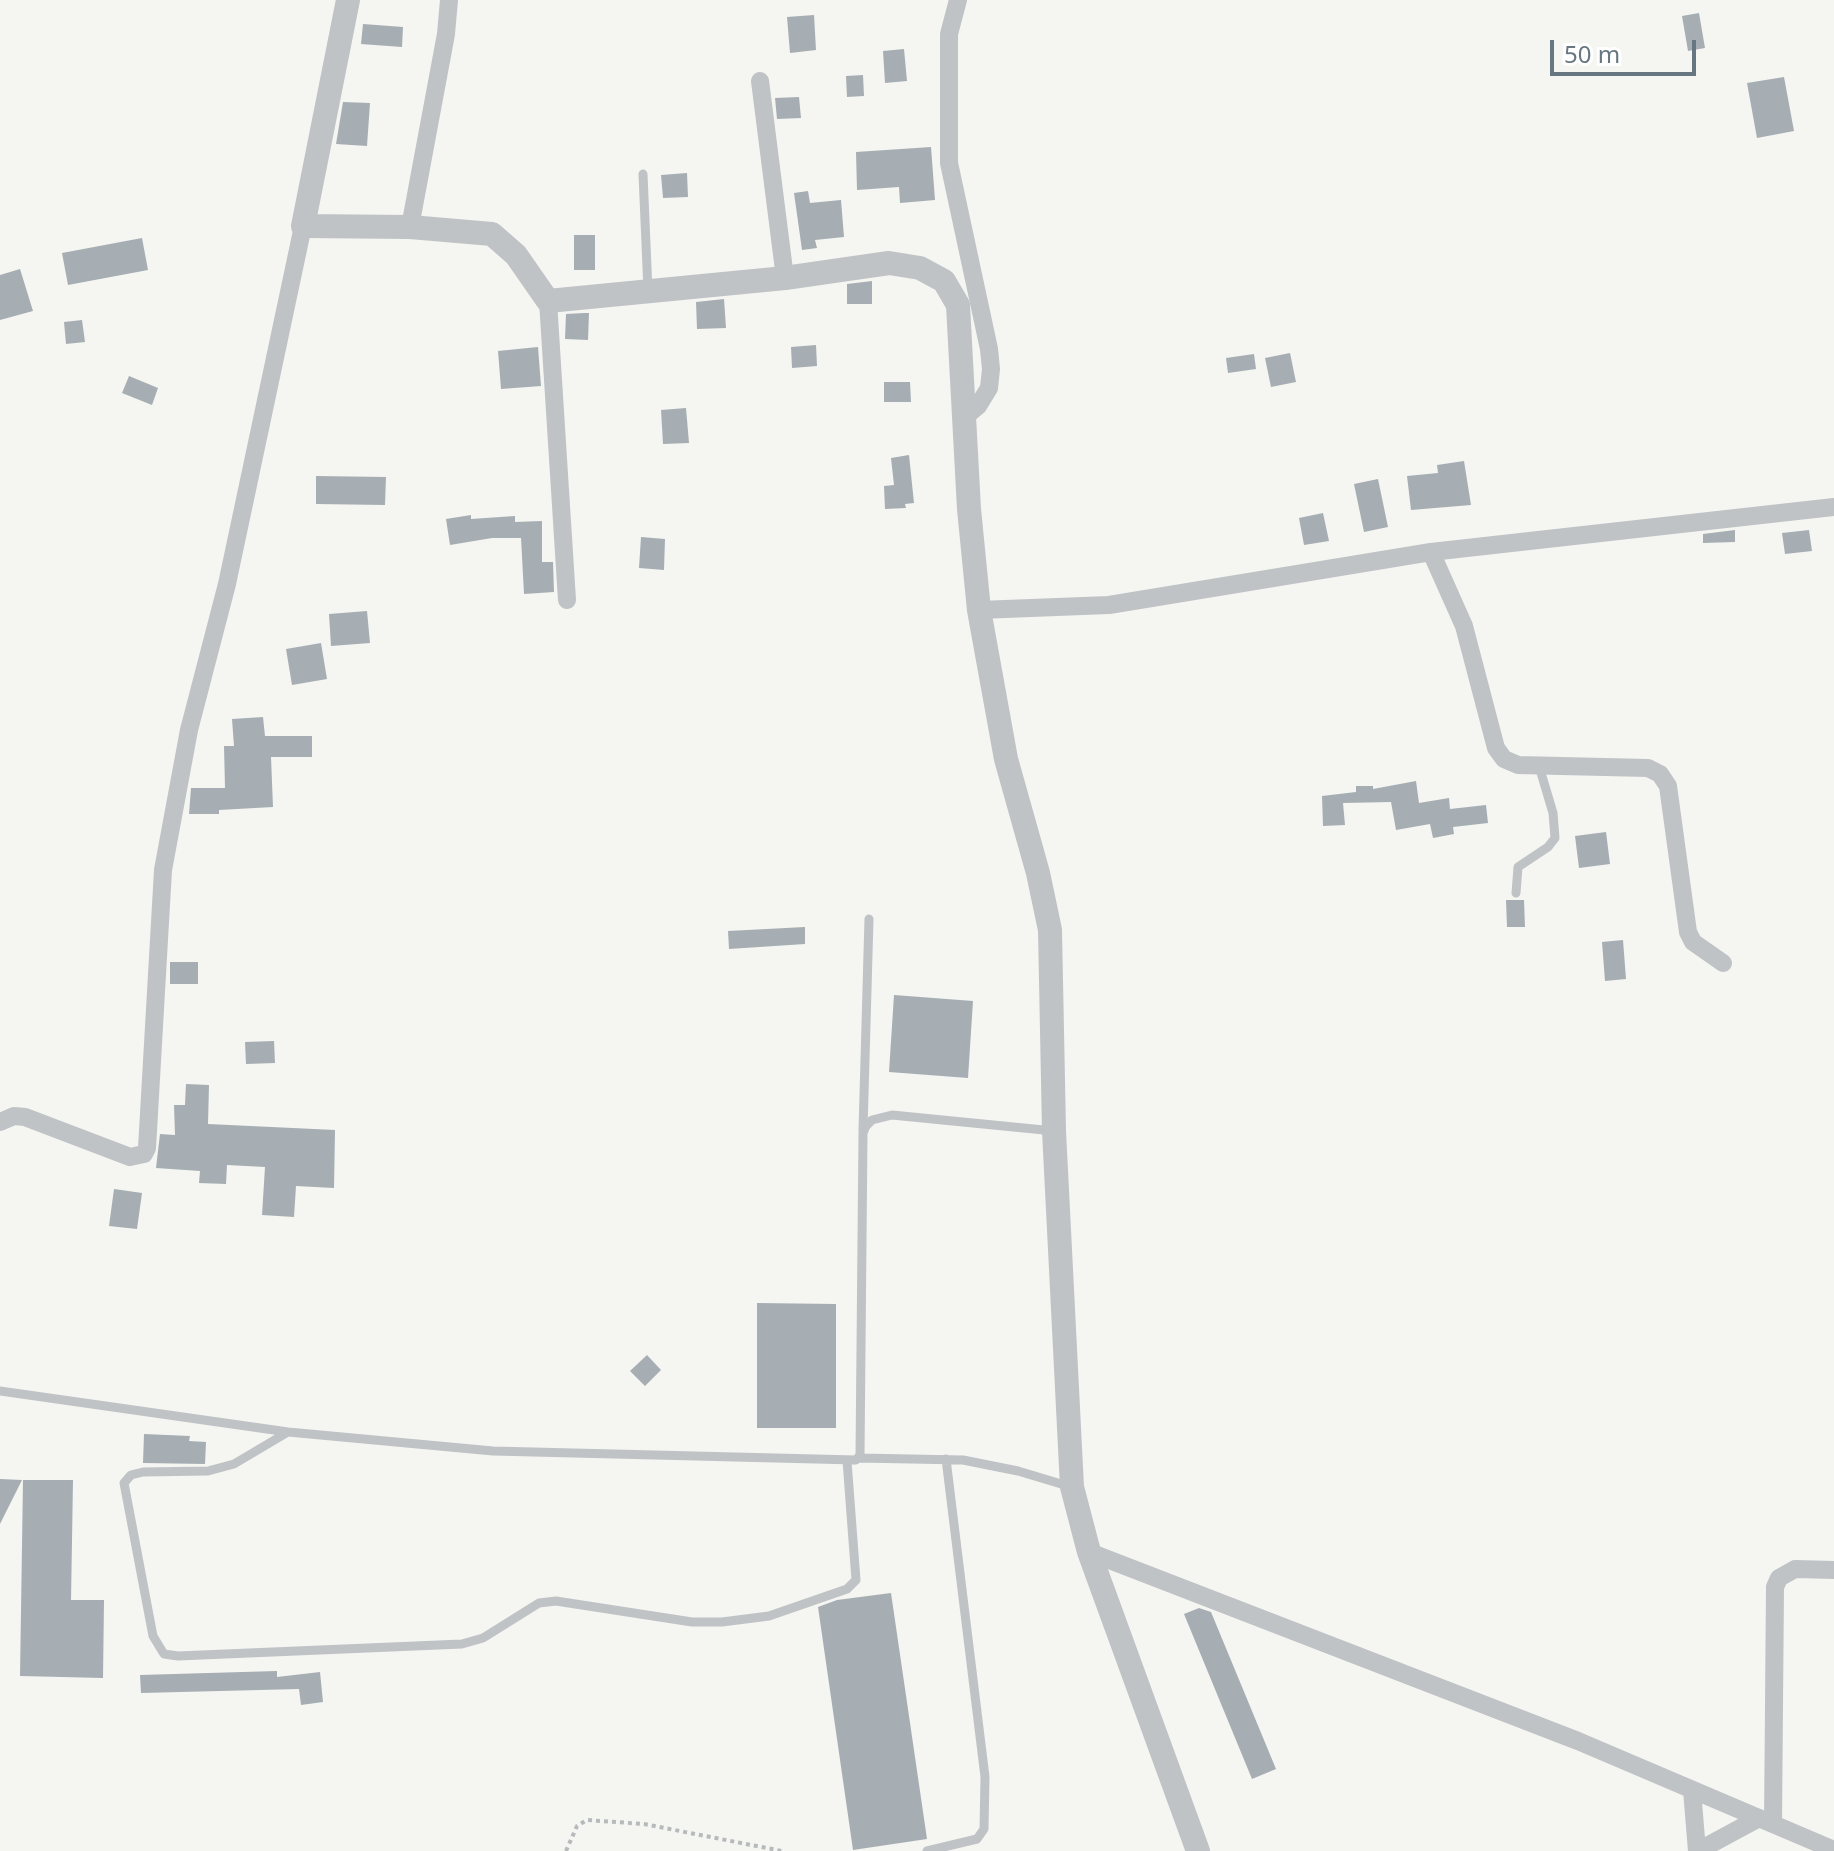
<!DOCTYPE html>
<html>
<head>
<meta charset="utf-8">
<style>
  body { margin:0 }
  #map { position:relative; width:1834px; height:1851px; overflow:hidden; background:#f5f5f2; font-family:"Noto Sans",sans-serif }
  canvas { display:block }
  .scale { position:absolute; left:1550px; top:40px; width:146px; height:36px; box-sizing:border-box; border:4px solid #667782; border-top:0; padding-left:10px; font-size:24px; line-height:28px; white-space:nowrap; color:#667782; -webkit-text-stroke:6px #fff; paint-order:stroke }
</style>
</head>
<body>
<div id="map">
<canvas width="1834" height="1851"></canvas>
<div class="scale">50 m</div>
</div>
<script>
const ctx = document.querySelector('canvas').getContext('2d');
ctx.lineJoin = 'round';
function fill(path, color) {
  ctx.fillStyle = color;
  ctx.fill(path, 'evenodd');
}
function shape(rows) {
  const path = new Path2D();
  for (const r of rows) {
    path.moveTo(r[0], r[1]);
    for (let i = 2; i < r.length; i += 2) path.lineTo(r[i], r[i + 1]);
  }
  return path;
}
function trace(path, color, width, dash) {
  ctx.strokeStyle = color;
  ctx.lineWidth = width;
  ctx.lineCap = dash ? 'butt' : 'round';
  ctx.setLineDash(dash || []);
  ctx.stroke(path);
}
const building = shape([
  [1699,13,1705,48,1688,51,1682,16],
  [814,15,816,50,790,53,787,17],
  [363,24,403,27,402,47,361,44],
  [904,49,907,81,885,83,883,51],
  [863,75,864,96,847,97,846,76],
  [1784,77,1794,131,1757,138,1747,83],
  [799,97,801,118,777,119,775,98],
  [343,102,370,103,367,146,336,144],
  [931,147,935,200,900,203,899,187,857,190,856,152],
  [687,173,688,197,663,198,661,175],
  [808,191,810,203,841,200,844,237,815,240,817,248,802,250,794,193],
  [574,235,595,235,595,270,574,270],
  [142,238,148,270,68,285,62,253],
  [20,269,33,311,0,320,0,275],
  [872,281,872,304,847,304,847,284],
  [724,299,726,328,697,329,696,302],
  [584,313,589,313,588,340,565,339,566,314],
  [82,320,85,342,66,344,64,322],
  [816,345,817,366,792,368,791,347],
  [538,347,541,386,501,389,498,351],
  [1290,353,1296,382,1271,387,1265,358],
  [1254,354,1256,369,1228,373,1226,358],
  [129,376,158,388,152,405,122,393],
  [884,382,910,382,911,402,884,402],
  [686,408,689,443,663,444,661,410],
  [909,455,914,503,905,504,906,508,885,509,884,486,894,485,891,458],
  [1464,461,1471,505,1411,510,1407,476,1438,473,1437,465],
  [316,476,386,477,385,505,316,504],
  [1378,479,1388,527,1364,532,1354,484],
  [1323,513,1329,541,1304,545,1299,518],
  [471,515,471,519,515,516,515,522,542,521,542,562,553,562,554,592,524,594,521,538,492,538,450,545,446,519],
  [1735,530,1735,542,1703,543,1703,534],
  [1809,530,1812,551,1785,554,1782,533],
  [641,537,665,539,664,570,639,568],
  [367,611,370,643,331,646,329,614],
  [321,643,327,679,292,685,286,649],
  [263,717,265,736,312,736,312,757,271,757,273,807,219,810,219,814,189,814,191,788,225,788,224,746,234,746,232,719],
  [1416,781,1419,803,1449,798,1450,809,1486,805,1488,823,1453,827,1454,834,1433,838,1430,824,1396,830,1391,802,1343,803,1345,825,1323,826,1322,796,1356,792,1356,786,1373,786,1373,789],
  [1606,832,1610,864,1579,868,1575,836],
  [1506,900,1524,900,1525,927,1507,927],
  [805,927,805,944,729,949,728,931],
  [1623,940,1626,979,1605,981,1602,942],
  [170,962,198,962,198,984,170,984],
  [894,995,973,1001,968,1078,889,1072],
  [274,1041,275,1063,246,1064,245,1042],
  [186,1084,209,1085,208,1124,335,1130,334,1188,296,1186,294,1217,262,1215,265,1167,227,1165,226,1184,199,1183,200,1171,156,1168,160,1134,175,1135,174,1105,185,1105],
  [114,1189,142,1193,137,1229,109,1226],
  [757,1303,836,1304,836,1428,757,1428],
  [647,1355,661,1370,645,1386,630,1371],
  [144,1434,190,1436,189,1441,206,1442,205,1464,143,1463],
  [0,1479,22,1480,0,1524],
  [23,1480,73,1480,71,1600,104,1600,103,1678,20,1676],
  [891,1593,927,1839,853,1850,818,1607,837,1600],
  [1199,1608,1211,1612,1276,1769,1252,1779,1184,1614],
  [277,1671,277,1677,320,1672,323,1702,301,1705,299,1689,141,1693,140,1675]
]);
const path = shape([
  [566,1851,577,1826,587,1820,644,1824,782,1851]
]);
const service = shape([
  [643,174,648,291],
  [1516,893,1518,867,1548,847,1555,838,1553,813,1539,766],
  [863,1130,869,919],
  [0,1391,288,1432,493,1451,856,1460,860,1455,863,1133,866,1126,872,1120,892,1115,1054,1131],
  [288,1432,234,1464,208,1471,143,1472,131,1475,124,1483,153,1636,164,1654,178,1656,462,1644,483,1638,539,1603,556,1601,692,1622,722,1622,769,1616,847,1589,856,1580,847,1461],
  [859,1458,963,1460,1018,1471,1068,1486],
  [927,1851,977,1839,984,1829,985,1777,946,1459]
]);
const minor = shape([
  [958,0,949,34,949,163,989,349,991,369,989,388,978,406,965,417],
  [760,81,785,278],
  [410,227,446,34,449,0],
  [548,301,567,600],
  [1431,552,1464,626,1496,748,1504,759,1518,765,1648,768,1660,774,1668,786,1688,932,1693,942,1723,963],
  [979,610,1109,605,1431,552,1834,507],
  [0,1122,14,1116,25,1117,130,1157,144,1154,147,1148,163,870,189,730,227,584,303,226],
  [1089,1552,1578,1741,1834,1850],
  [1692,1790,1697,1851],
  [1773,1824,1775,1587,1779,1578,1795,1569,1834,1570],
  [1698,1851,1759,1818]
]);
const tertiary = shape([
  [348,0,303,226,410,227,492,234,516,255,548,301,785,278,889,263,920,268,944,281,958,305,969,509,979,610,1006,759,1038,873,1050,930,1054,1131,1072,1487,1089,1552,1198,1851]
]);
fill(building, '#a6aeb3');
trace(path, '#b7babc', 4, [4, 4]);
trace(service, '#bfc3c6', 9);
trace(minor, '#bfc3c6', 18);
trace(tertiary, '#bfc3c6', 24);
</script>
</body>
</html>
